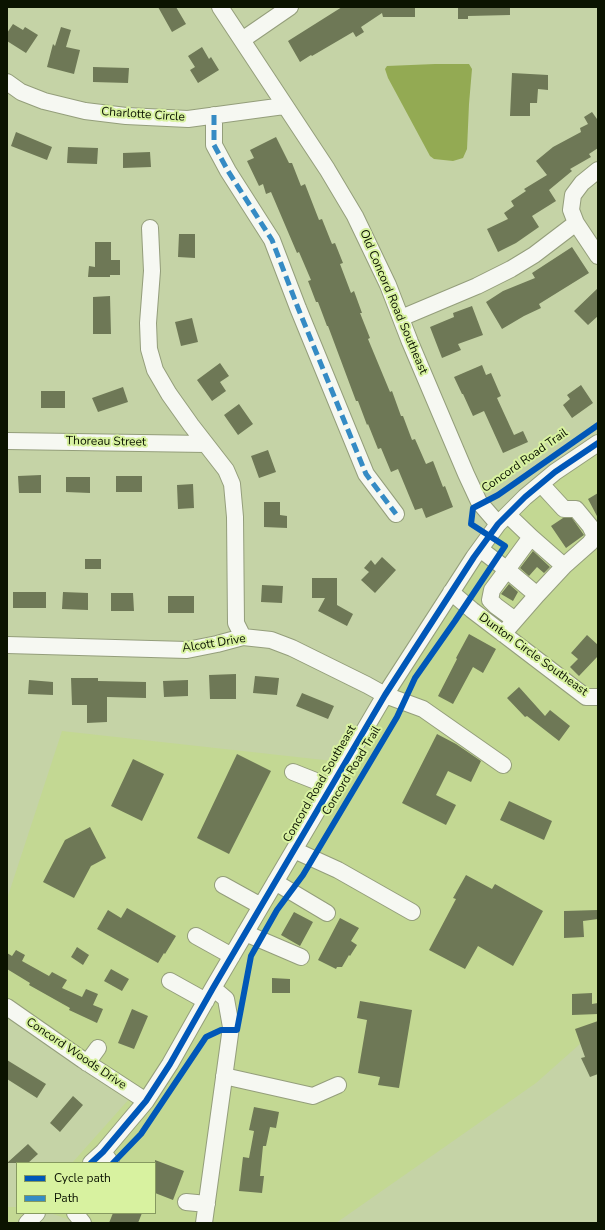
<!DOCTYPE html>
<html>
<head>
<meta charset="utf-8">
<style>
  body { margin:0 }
  #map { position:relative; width:605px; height:1230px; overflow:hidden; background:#c5d3a6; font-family:"Nunito Sans",sans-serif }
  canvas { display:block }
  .frame { position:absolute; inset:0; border:8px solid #0b1300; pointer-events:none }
  .legend { position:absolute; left:16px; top:1162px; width:140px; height:52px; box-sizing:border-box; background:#d8f2a0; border:1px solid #869960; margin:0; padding:5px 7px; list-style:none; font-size:12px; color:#0b1300 }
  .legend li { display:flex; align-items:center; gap:8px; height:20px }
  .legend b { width:20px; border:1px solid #869960 }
</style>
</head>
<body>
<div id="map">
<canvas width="605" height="1230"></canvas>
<div class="frame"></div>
<ul class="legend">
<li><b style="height:5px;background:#0057b8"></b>Cycle path</li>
<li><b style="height:5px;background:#358bc4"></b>Path</li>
</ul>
</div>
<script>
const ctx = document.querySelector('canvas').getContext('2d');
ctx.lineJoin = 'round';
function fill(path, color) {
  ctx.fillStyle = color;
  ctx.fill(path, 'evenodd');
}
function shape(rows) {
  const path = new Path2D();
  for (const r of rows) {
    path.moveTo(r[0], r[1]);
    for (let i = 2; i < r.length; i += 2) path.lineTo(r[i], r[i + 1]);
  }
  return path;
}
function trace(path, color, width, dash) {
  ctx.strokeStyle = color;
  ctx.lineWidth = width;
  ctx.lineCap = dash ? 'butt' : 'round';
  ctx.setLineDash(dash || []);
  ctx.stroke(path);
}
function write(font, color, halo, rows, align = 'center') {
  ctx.font = font + ' "Nunito Sans",sans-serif';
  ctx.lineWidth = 4;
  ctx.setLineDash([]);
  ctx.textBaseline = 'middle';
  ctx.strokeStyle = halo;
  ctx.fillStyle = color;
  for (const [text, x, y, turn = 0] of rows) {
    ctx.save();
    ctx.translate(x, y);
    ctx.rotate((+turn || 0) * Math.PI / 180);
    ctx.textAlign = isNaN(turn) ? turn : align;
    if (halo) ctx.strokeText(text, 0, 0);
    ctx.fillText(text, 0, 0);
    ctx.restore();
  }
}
const built = shape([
  [598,441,598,1028,536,1083,336,1223,79,1223,50,1213,155,1213,155,1163,72,1163,130,1098,7,1008,7,899,62,731,351,763,442,605,494,513],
  [7,1207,17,1207,17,1213,27,1213,16,1223,7,1223]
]);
const water = shape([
  [435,64,469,64,472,69,469,104,467,149,463,158,453,161,434,159,430,156,388,78,385,69,387,66]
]);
const building = shape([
  [158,7,176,7,186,24,172,32],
  [342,7,415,7,415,17,383,17,382,13,361,27,364,32,356,37,353,32,312,56,311,55,300,62,288,41],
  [458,7,510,7,510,15,468,16,468,19,458,19],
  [13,24,23,30,25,27,38,35,26,53,7,41,7,33],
  [61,27,71,30,66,47,80,50,74,74,47,67,53,44,55,46],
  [202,47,209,59,211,57,219,70,198,83,190,70,195,67,188,56],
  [93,67,129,68,128,83,93,82],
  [512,73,548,75,548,90,538,89,537,103,530,103,530,116,510,116],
  [592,112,597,119,598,118,598,148,589,154,591,157,570,169,572,171,549,190,556,201,532,216,539,227,516,243,498,252,487,229,508,219,504,213,514,206,511,201,526,191,524,189,547,175,536,161,553,147,581,132,580,128,588,124,584,117],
  [16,132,52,147,47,160,11,146],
  [276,137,289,163,292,163,301,186,305,184,319,220,322,219,332,244,335,243,343,263,340,264,351,293,354,291,362,313,360,313,370,338,368,339,390,392,392,391,401,416,403,416,412,440,415,439,426,464,433,461,443,487,445,486,453,507,426,518,422,508,415,510,398,469,391,472,381,448,378,449,368,424,367,425,358,401,356,401,328,326,327,326,318,302,316,302,308,281,311,280,299,252,297,253,271,192,266,194,263,184,259,186,247,161,254,158,250,150],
  [68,147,98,148,97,164,67,163],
  [150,152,151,167,123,168,123,153],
  [179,234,195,234,195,258,178,257],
  [95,242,111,242,111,260,120,260,120,275,110,275,110,277,88,277,89,266,95,267],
  [572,247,589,273,539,304,541,308,524,316,502,329,486,302,503,291,535,278,532,273],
  [598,288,598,316,588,325,574,311],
  [110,296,111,334,93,334,93,297],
  [472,306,483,335,458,344,461,350,442,358,430,327,454,317,453,313],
  [192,318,198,342,181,346,175,322],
  [220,363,229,376,220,382,226,391,212,401,197,380],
  [482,365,486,375,491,373,501,396,497,398,514,435,523,431,528,442,503,453,484,411,473,416,463,394,462,394,454,377],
  [581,385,593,403,572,418,563,405,570,399,567,395],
  [123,387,128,402,98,412,92,398],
  [41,391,65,391,65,408,41,408],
  [239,404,253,424,238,435,224,415],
  [268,450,276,472,259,478,251,456],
  [41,475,41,493,19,493,18,476],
  [116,476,142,476,142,492,116,492],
  [66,477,90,477,90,493,66,492],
  [193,484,194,508,178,509,177,485],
  [598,493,598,518,588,499],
  [264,502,280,502,280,515,287,516,287,528,264,527],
  [563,518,572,518,584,535,566,548,551,526],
  [533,551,550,567,544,573,537,567,529,576,520,568],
  [382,557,396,570,375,593,361,580,369,572,364,568,371,560,375,565],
  [85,559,101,559,101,569,85,569],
  [312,578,337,578,337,605,353,614,347,626,318,611,325,598,312,598],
  [509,584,518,592,513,601,501,594],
  [262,585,283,586,282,603,261,602],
  [13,592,46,592,46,608,13,608],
  [63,592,88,593,88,610,62,609],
  [111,593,133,593,134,611,111,611],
  [168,596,194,596,194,613,168,613],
  [469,634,496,649,483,673,473,667,453,704,438,696,457,659,456,658],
  [587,635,598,645,598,656,579,676,570,667,578,659,571,653],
  [236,674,236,699,210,699,209,675],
  [255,676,279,678,277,695,253,693],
  [71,678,98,678,98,681,146,682,146,698,107,697,107,722,87,723,87,705,72,705],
  [29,680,53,682,53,695,28,694],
  [188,680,188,696,164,697,163,681],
  [519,687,545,716,550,710,570,726,559,741,527,716,525,717,507,698],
  [302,693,334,706,328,719,296,706],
  [437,734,456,744,481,761,471,782,448,771,436,795,456,805,446,825,402,803],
  [237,754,271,771,229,854,197,838],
  [133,759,164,774,142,821,111,806],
  [509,801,552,821,544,840,500,820],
  [90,827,106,858,91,866,74,898,43,882,65,840],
  [466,875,492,889,495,884,543,911,513,966,478,946,465,969,429,950,456,899,453,898],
  [127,908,176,936,165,954,164,953,158,963,97,929,108,910,121,918],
  [598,910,598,919,583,921,584,937,564,938,564,911],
  [294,912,313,922,300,946,281,935],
  [340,918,359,928,351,941,357,945,350,956,349,955,342,967,337,967,336,969,318,960],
  [77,947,89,955,83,965,71,957],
  [16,950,25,955,22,961,49,976,52,972,67,980,62,988,82,997,86,989,98,994,93,1005,103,1009,97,1023,69,1010,70,1008,29,985,30,983,7,969,7,953,12,956],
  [111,969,129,979,122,991,104,981],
  [272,978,290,979,290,993,272,993],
  [592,993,592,1004,598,1003,598,1014,572,1015,572,994],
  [360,1001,412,1010,399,1088,378,1085,380,1077,358,1073,367,1020,357,1018],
  [132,1009,148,1016,134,1049,118,1043],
  [598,1021,598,1074,590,1077,581,1058,585,1057,575,1029],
  [7,1060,46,1084,37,1098,7,1079],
  [73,1096,83,1105,60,1132,50,1123],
  [254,1107,279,1112,276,1128,270,1127,266,1146,263,1146,260,1176,264,1176,262,1193,239,1191,243,1157,249,1158,254,1131,249,1130],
  [28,1144,38,1154,28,1163,7,1163],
  [155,1160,184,1171,173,1200,155,1193],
  [113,1213,142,1213,138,1223,109,1223]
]);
const minor = shape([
  [220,7,327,169,355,216,388,285,410,342,466,474,479,502,498,524],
  [242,40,290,7],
  [7,82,21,92,44,101,85,111,126,116,188,119,284,106],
  [214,115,214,145,228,171,272,240,298,308,366,474,396,514],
  [598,170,582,183,573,195,571,210,576,223,598,256],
  [150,228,152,271,148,323,149,349,155,370,169,394,191,425,226,470,232,484,235,517,236,623,243,637],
  [401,318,477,286,511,269,534,255,576,223],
  [7,441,206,444],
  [508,515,531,537,492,590,490,600,496,606,515,620],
  [531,537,564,566],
  [480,549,506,569,537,595],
  [451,592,472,610,586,697,598,697],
  [503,634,537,595,564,566,590,543,595,536,590,526,576,509,564,509,541,484],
  [7,645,187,650,217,644,243,637,271,640,292,648,367,685,385,695,423,709,503,765],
  [293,772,331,787],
  [294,850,338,870,412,912],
  [275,882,327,913],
  [223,885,261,906],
  [245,933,301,957],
  [196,936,232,956],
  [170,981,206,1001],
  [7,1007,83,1060,146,1101],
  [87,1063,98,1048],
  [224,1076,313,1096,338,1085],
  [103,1152,111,1163],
  [91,1163,103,1152,146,1101,170,1064,213,988,385,695,474,557,498,524,525,497,555,472,598,443],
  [186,1202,207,1204],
  [75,1213,83,1223],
  [27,1223,37,1213],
  [204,1223,231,1027,226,999,213,988]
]);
const quiet = shape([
  [214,115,214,145,228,171,272,240,298,308,366,474,396,514]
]);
const cycleway = shape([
  [91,1163,103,1152,146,1101,170,1064,213,988,385,695,474,557,498,524,525,497,555,472,598,443],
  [113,1163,141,1134,206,1037,221,1030,237,1030,251,956,277,910,303,875,397,717,415,678,455,621,505,546,471,524,473,508,498,495,598,425]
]);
const streetNames = [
  ["Charlotte Circle",143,115,4],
  ["Old Concord Road Southeast",393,302,67],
  ["Thoreau Street",106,442,1],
  ["Concord Road Trail",525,461,-35],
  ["Alcott Drive",214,644,-9],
  ["Dunton Circle Southeast",533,655,36],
  ["Concord Road Trail",352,771,-59],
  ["Concord Road Southeast",320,784,-60],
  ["Concord Woods Drive",76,1054,34]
];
fill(built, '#c3d893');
fill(water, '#93aa53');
fill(building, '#6e7856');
trace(minor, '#949e7b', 18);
trace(minor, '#f6f8f2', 16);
trace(quiet, '#358bc4', 5, [10, 5]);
trace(cycleway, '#0057b8', 6);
write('12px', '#0b1300', '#d8f2a0', streetNames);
</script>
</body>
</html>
